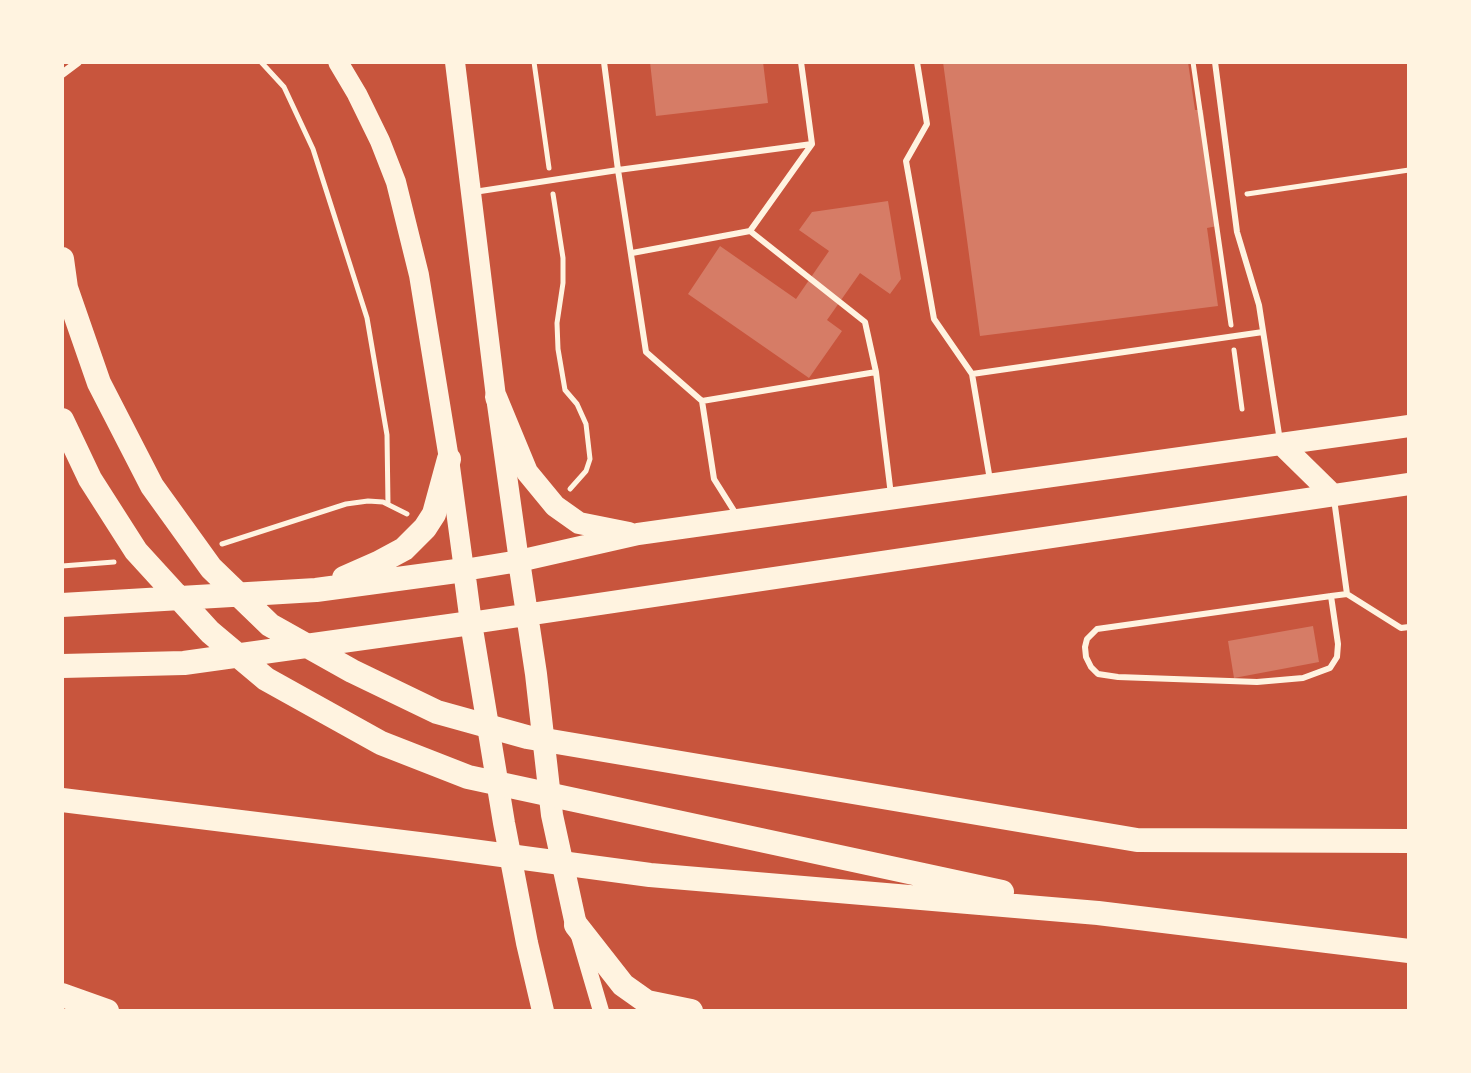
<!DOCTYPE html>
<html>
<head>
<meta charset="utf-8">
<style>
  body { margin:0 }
  #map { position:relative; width:1471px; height:1073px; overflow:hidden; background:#c8553d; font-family:"Fira Sans",sans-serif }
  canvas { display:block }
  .frame { position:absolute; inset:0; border:64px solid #fff3e0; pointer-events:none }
</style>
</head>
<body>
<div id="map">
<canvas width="1471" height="1073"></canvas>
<div class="frame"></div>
</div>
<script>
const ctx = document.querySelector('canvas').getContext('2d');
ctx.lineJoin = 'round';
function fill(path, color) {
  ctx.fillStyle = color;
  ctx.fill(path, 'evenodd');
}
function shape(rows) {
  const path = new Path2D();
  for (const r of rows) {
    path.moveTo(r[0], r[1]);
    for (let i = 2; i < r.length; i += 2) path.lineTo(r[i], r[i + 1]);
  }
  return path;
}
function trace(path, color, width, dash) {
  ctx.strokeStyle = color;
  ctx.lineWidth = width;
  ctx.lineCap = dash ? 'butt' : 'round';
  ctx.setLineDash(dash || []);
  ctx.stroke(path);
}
const building = shape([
  [650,62,763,62,768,103,656,116],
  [943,62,1188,62,1195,110,1203,110,1217,226,1207,228,1218,306,980,336],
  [888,201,901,279,890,294,860,273,827,320,842,331,809,378,688,294,720,246,796,299,829,251,799,230,812,212],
  [1313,626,1319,662,1234,678,1228,641]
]);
const path = shape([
  [261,62,284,87,313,149,367,318,387,435,388,504],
  [534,62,549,168],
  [1193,62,1231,325],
  [553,194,563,258,563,283,557,323,558,349,565,390,577,404,586,424,590,459,586,471,570,489],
  [1247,194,1409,170],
  [1234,350,1242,409],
  [222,544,346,504,368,501,383,502,407,514],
  [62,566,114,562]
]);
const service = shape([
  [604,62,618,170,812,144],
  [917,62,927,124,906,161,934,319,972,374,990,480],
  [1215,62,1237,232,1259,305,1280,441],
  [474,192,618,170,646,352,702,401,714,479,736,514],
  [750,231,865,322,876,372],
  [632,253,750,231,812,144,801,62],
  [972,374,1263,332],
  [702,401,876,372,891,495],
  [1347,594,1401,628,1409,627],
  [1331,596,1338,644,1337,657,1330,668,1303,678,1257,682,1118,677,1098,674,1091,667,1086,657,1085,647,1087,639,1097,629,1331,596,1347,594,1334,499]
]);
const minor = shape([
  [62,74,78,62]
]);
const secondary = shape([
  [579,936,601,1011]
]);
const primary = shape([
  [338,62,357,94,380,141,396,182,419,275,449,459,464,570],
  [455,62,496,397,519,561]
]);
const trunk = shape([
  [496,397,527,472,555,506,579,523,629,533],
  [1281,444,1333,495],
  [519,561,536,674,552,815,576,925],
  [471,623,1409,484],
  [543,1011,527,943,504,823,471,623,464,570,519,561,638,534,1409,426]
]);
const motorway = shape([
  [62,259,66,288,99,383,152,486,211,568,270,625,352,671,437,712,527,737,1137,840,1409,841],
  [62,420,90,479,136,551,210,632,266,679,381,743,468,777,1002,892],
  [344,578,378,563,404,549,425,528,434,514,449,459],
  [62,605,316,590,464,570],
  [62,666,184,663,471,623],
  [62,800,435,846,650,875,1098,913,1409,951],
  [576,925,623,985,647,1002,691,1011],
  [62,995,107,1011]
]);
fill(building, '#d67c66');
trace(path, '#fff3e0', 5);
trace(service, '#fff3e0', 6);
trace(minor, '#fff3e0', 8);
trace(secondary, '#fff3e0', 16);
trace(primary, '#fff3e0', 20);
trace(trunk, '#fff3e0', 22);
trace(motorway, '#fff3e0', 24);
</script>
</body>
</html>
